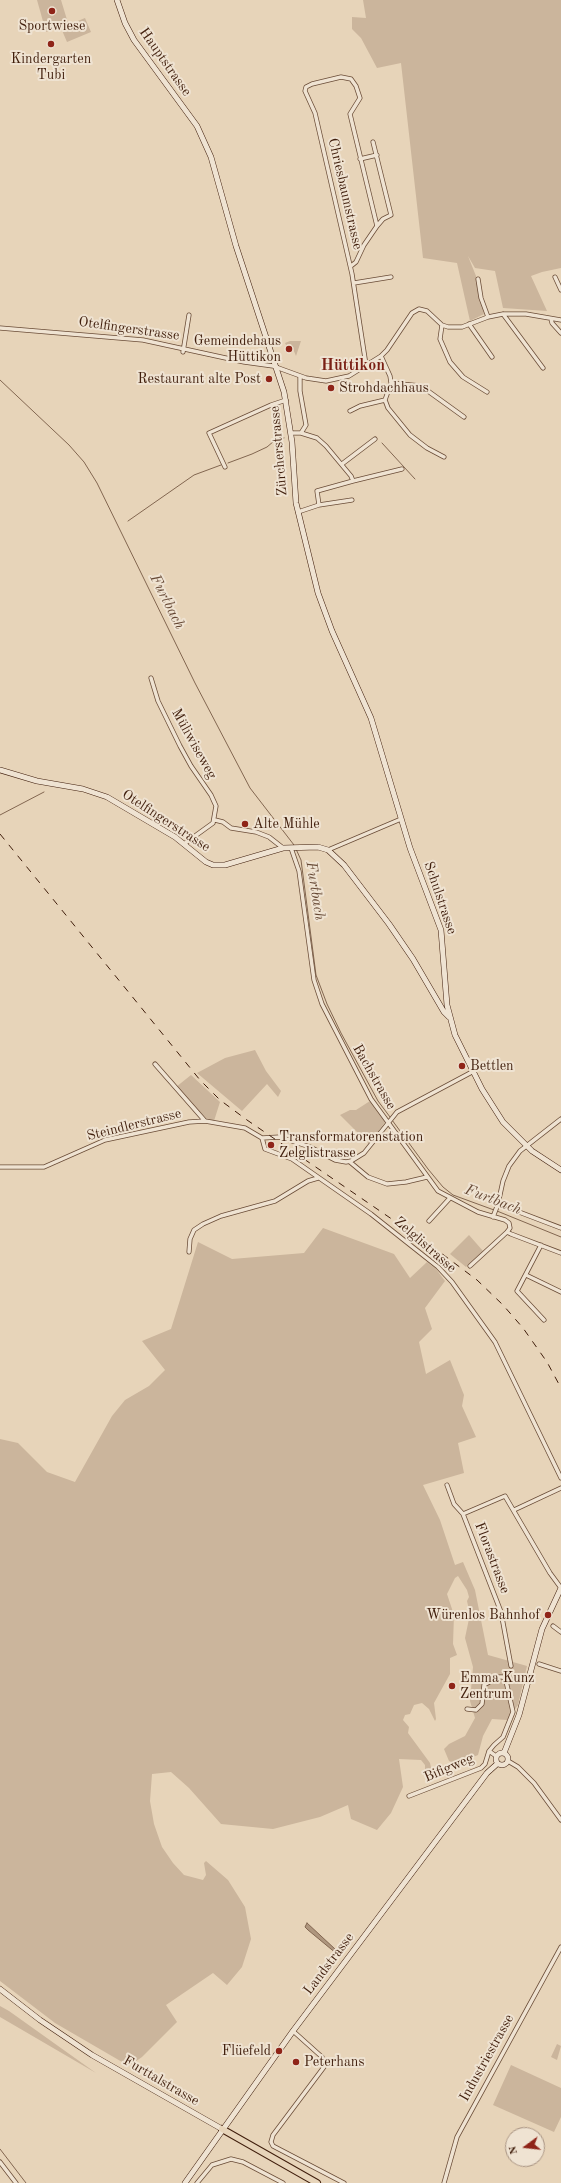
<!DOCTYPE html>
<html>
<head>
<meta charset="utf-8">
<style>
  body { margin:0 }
  #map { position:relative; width:561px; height:2183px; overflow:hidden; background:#e7d4b9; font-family:"Old Standard TT",serif }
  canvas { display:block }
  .north { position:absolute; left:505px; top:2127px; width:40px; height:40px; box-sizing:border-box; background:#efe3d2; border:1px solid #a99483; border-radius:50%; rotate:255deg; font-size:11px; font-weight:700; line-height:16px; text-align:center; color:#401e0c }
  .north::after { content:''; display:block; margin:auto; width:14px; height:18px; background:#8f2418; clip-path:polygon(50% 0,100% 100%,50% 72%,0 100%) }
</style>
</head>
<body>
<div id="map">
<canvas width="561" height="2183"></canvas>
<div class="north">N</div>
</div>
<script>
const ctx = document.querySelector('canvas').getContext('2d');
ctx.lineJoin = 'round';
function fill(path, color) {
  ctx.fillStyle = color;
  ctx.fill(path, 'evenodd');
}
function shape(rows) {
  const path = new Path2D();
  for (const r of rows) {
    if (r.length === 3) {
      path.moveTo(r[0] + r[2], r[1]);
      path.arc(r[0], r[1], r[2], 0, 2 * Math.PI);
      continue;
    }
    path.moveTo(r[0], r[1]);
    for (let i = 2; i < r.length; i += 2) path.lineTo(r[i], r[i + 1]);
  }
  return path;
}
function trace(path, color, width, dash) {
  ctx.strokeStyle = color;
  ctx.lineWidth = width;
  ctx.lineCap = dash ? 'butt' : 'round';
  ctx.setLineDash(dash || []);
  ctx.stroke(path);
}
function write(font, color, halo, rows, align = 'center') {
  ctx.font = font + ' "Old Standard TT",serif';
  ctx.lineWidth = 4;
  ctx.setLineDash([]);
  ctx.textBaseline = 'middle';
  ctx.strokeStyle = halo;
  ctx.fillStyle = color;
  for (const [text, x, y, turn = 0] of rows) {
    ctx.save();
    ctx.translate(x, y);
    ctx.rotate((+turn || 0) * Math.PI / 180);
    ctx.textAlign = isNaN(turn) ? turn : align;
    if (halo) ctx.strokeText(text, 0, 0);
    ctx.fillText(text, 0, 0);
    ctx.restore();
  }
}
const green = shape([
  [37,0,61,0,68,23,46,32],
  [363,0,561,0,561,268,542,272,531,276,547,311,503,308,495,271,475,268,468,256,476,276,484,314,470,321,457,263,423,258,401,63,377,68,361,38,352,29,352,17,366,18],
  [85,18,91,32,67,42,61,28],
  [290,341,301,341,296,356,291,344,286,345,285,343],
  [255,1050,266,1071,281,1091,278,1097,267,1084,242,1111,197,1073,225,1058],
  [191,1075,220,1102,214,1121,206,1118,176,1087],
  [370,1101,385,1122,369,1144,340,1115,350,1110,356,1110],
  [323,1228,394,1254,410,1278,427,1262,436,1269,445,1281,425,1308,432,1329,419,1342,426,1374,450,1360,464,1395,462,1406,476,1437,458,1443,464,1473,423,1485,440,1520,455,1565,463,1562,475,1590,488,1655,527,1666,518,1705,507,1720,492,1719,483,1736,478,1755,457,1764,449,1761,444,1749,449,1744,465,1736,475,1718,470,1701,473,1667,465,1638,470,1614,467,1601,469,1597,467,1590,458,1576,455,1578,447,1594,454,1615,453,1644,457,1655,450,1658,450,1674,434,1703,436,1719,435,1721,429,1709,422,1703,414,1705,410,1714,405,1715,403,1720,409,1727,408,1733,430,1763,432,1772,425,1772,425,1765,421,1760,399,1759,403,1787,391,1813,377,1830,351,1819,348,1805,320,1817,273,1829,221,1824,189,1788,171,1772,152,1774,150,1801,154,1824,162,1847,173,1863,184,1875,203,1880,206,1875,204,1863,206,1861,228,1880,245,1907,251,1939,242,1967,227,1985,213,1973,166,2005,177,2022,142,2057,129,2066,55,2023,0,1981,0,1439,18,1443,47,1472,75,1482,112,1416,125,1400,149,1386,165,1370,142,1341,171,1329,198,1242,232,1259,304,1253],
  [469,1235,483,1251,466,1267,450,1254],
  [0,2006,9,2011,96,2073,0,2017],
  [557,2044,561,2046,557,2060,551,2057],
  [511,2065,561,2088,561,2117,554,2132,493,2105]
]);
const water = shape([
  [307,1923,335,1949,338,1952,337,1954,308,1930,305,1927,307,1923]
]);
const stream = shape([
  [0,380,69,445,84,462,97,483,195,683,250,788,294,845],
  [382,443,415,479],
  [228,463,252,454,267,447,274,441,284,438],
  [128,521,194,475,221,465],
  [0,815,44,792],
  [296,849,301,860,316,975,327,1004,341,1033,378,1101,390,1117],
  [392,1120,428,1169,443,1187,453,1195,494,1210],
  [497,1211,561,1237],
  [0,2149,26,2183]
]);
const street = shape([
  [360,159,377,155],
  [351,266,356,262,364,245,377,226,383,219,391,215,373,142],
  [555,277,561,290],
  [478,279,481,298,488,317],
  [354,283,391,277],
  [503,314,543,368],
  [551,319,552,323,561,333],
  [469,324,492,357],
  [442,325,440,339,450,362,463,377,487,392],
  [0,328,143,340,244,362,273,366,306,378,326,381,349,376,381,356,387,350,412,313,419,309,427,311,442,325,448,327,462,327,488,317,503,314,526,314,561,320],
  [183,352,189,315],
  [381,356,390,376,391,383,385,400,388,408,410,435,427,448,444,457],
  [366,365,352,274,315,113,305,91,306,87,312,84,341,77,351,79,356,86,360,98,350,114,377,226],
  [391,383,421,386,464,417],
  [350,411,360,406,385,400],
  [291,433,301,433,306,425,300,391,300,376],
  [301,433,317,438,326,446,351,476,353,481,317,491,319,505],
  [342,464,375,439],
  [225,467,209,433,271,405,286,400],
  [353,481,402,469],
  [298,512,319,505,352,500],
  [151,678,158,701,180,746,191,766,211,795,216,806,213,823,184,844],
  [215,820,223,822,231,828,256,832,269,837,283,848],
  [291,848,299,871,314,980,322,1004,371,1099,438,1191,478,1212,505,1220,509,1223,510,1228,507,1232,511,1234,561,1253],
  [328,850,401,819],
  [155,1064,205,1121,245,1128,262,1138,280,1137,310,1147,335,1160,346,1162,351,1161,364,1153,397,1112,472,1072],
  [262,1138,265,1149,292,1159,371,1214,438,1267,452,1282,495,1342,561,1478],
  [350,1162,368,1177,387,1184,406,1182,427,1177],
  [0,1167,44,1167,105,1140,189,1122,205,1121],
  [498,1204,561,1228],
  [493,1217,498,1204,503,1181,509,1166,520,1151,561,1119],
  [429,1221,450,1198],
  [541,1245,517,1291,544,1320],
  [189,1252,190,1239,194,1230,203,1224,221,1216,275,1201,308,1181,318,1178],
  [470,1266,507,1232],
  [526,1275,561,1292],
  [447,1485,454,1504,463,1514,501,1612,511,1666],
  [514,1510,561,1488],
  [463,1514,505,1496,550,1573,561,1588],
  [553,1626,561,1632],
  [539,1664,561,1671],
  [467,1709,476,1710,482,1704,484,1685,498,1677,503,1677,506,1681,513,1712,503,1737,494,1745,489,1751,496,1756],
  [508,1761,518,1767,534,1783,561,1820],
  [409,1796,481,1768,485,1764,489,1751],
  [293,2031,322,2057,324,2067,273,2135,271,2142,273,2146,344,2183],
  [0,2162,16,2183],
  [197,2183,212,2165,231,2159,243,2162,283,2183],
  [444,2183,457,2137,561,1947]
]);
const secondary = shape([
  [117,0,125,23,134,40,197,126,211,157,236,246,284,392,292,442,296,503,318,593,332,631,371,718,410,848,441,930,447,1005,455,1035,482,1089,503,1122,532,1151,561,1170],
  [0,770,37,781,83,789,107,797,175,837,206,862,213,865,225,865,283,848,318,847,328,850,344,865,389,924,413,959,444,1012,449,1017],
  [502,1759,6],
  [504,1753,519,1715,542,1629,561,1588],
  [0,1989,40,2020,92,2055,222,2129],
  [185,2183,293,2031,487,1773,497,1764]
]);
const highway = shape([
  [222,2129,317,2183]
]);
const rail = shape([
  [0,834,200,1080,220,1100,247,1120,437,1250,477,1280,503,1305,523,1328,547,1362,561,1388]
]);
const markers = [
  [52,11,4,"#8f2418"],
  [51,44,4,"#8f2418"],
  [289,349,4,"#8f2418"],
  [269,379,4,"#8f2418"],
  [331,388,4,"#8f2418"],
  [245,824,4,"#8f2418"],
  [462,1066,4,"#8f2418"],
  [271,1145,4,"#8f2418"],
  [548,1615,4,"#8f2418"],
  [452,1686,4,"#8f2418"],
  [279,2051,4,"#8f2418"],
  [296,2062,4,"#8f2418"]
];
const poiNames = [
  ["Sportwiese",52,26,"center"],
  ["Kindergarten",51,59,"center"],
  ["Tubi",51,75,"center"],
  ["Gemeindehaus",281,341,"right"],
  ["Hüttikon",281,357,"right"],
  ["Restaurant alte Post",261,379,"right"],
  ["Strohdachhaus",339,388],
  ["Alte Mühle",253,824],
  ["Bettlen",470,1066],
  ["Transformatorenstation",279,1137],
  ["Zelglistrasse",279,1153],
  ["Würenlos Bahnhof",540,1615,"right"],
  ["Emma Kunz",460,1678],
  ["Zentrum",460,1694],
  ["Flüefeld",271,2051,"right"],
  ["Peterhans",304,2062]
];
const streetNames = [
  ["Hauptstrasse",165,62,55],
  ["Chriesbaumstrasse",345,194,77],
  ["Otelfingerstrasse",129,329,8],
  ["Zürcherstrasse",279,451,-95],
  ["Müliwiseweg",194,744,61],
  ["Otelfingerstrasse",166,821,33],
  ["Schulstrasse",440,898,71],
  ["Bachstrasse",374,1077,60],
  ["Steindlerstrasse",134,1125,-14],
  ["Zelglistrasse",425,1245,41],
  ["Florastrasse",492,1558,69],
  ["Bifigweg",449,1768,-23],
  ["Landstrasse",329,1964,-53],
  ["Industriestrasse",487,2058,-61],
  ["Furttalstrasse",161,2081,30]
];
const waterNames = [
  ["Furtbach",167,602,63],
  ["Furtbach",315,891,81],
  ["Furtbach",493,1200,21]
];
const quarterNames = [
  ["Hüttikon",353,366]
];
fill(green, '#cbb59c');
fill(water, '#ae967e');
trace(water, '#826650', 1);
trace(stream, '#826650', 1);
trace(street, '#6a4c37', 5);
trace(secondary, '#401e0c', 6);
trace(highway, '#401e0c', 8);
trace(street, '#efe3d2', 3.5);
trace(secondary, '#efe3d2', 5);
trace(highway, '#e7d4b9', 6);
trace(rail, '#401e0c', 1, [7, 7]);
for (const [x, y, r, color] of markers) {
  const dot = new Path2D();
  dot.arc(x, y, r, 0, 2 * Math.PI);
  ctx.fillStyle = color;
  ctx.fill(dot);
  trace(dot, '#efe3d2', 1.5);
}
write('14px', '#401e0c', '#efe3d2', poiNames, 'left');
write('14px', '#401e0c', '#efe3d2', streetNames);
write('italic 15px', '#664834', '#efe3d2', waterNames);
write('bold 16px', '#7a1f14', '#efe3d2', quarterNames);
</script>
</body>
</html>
